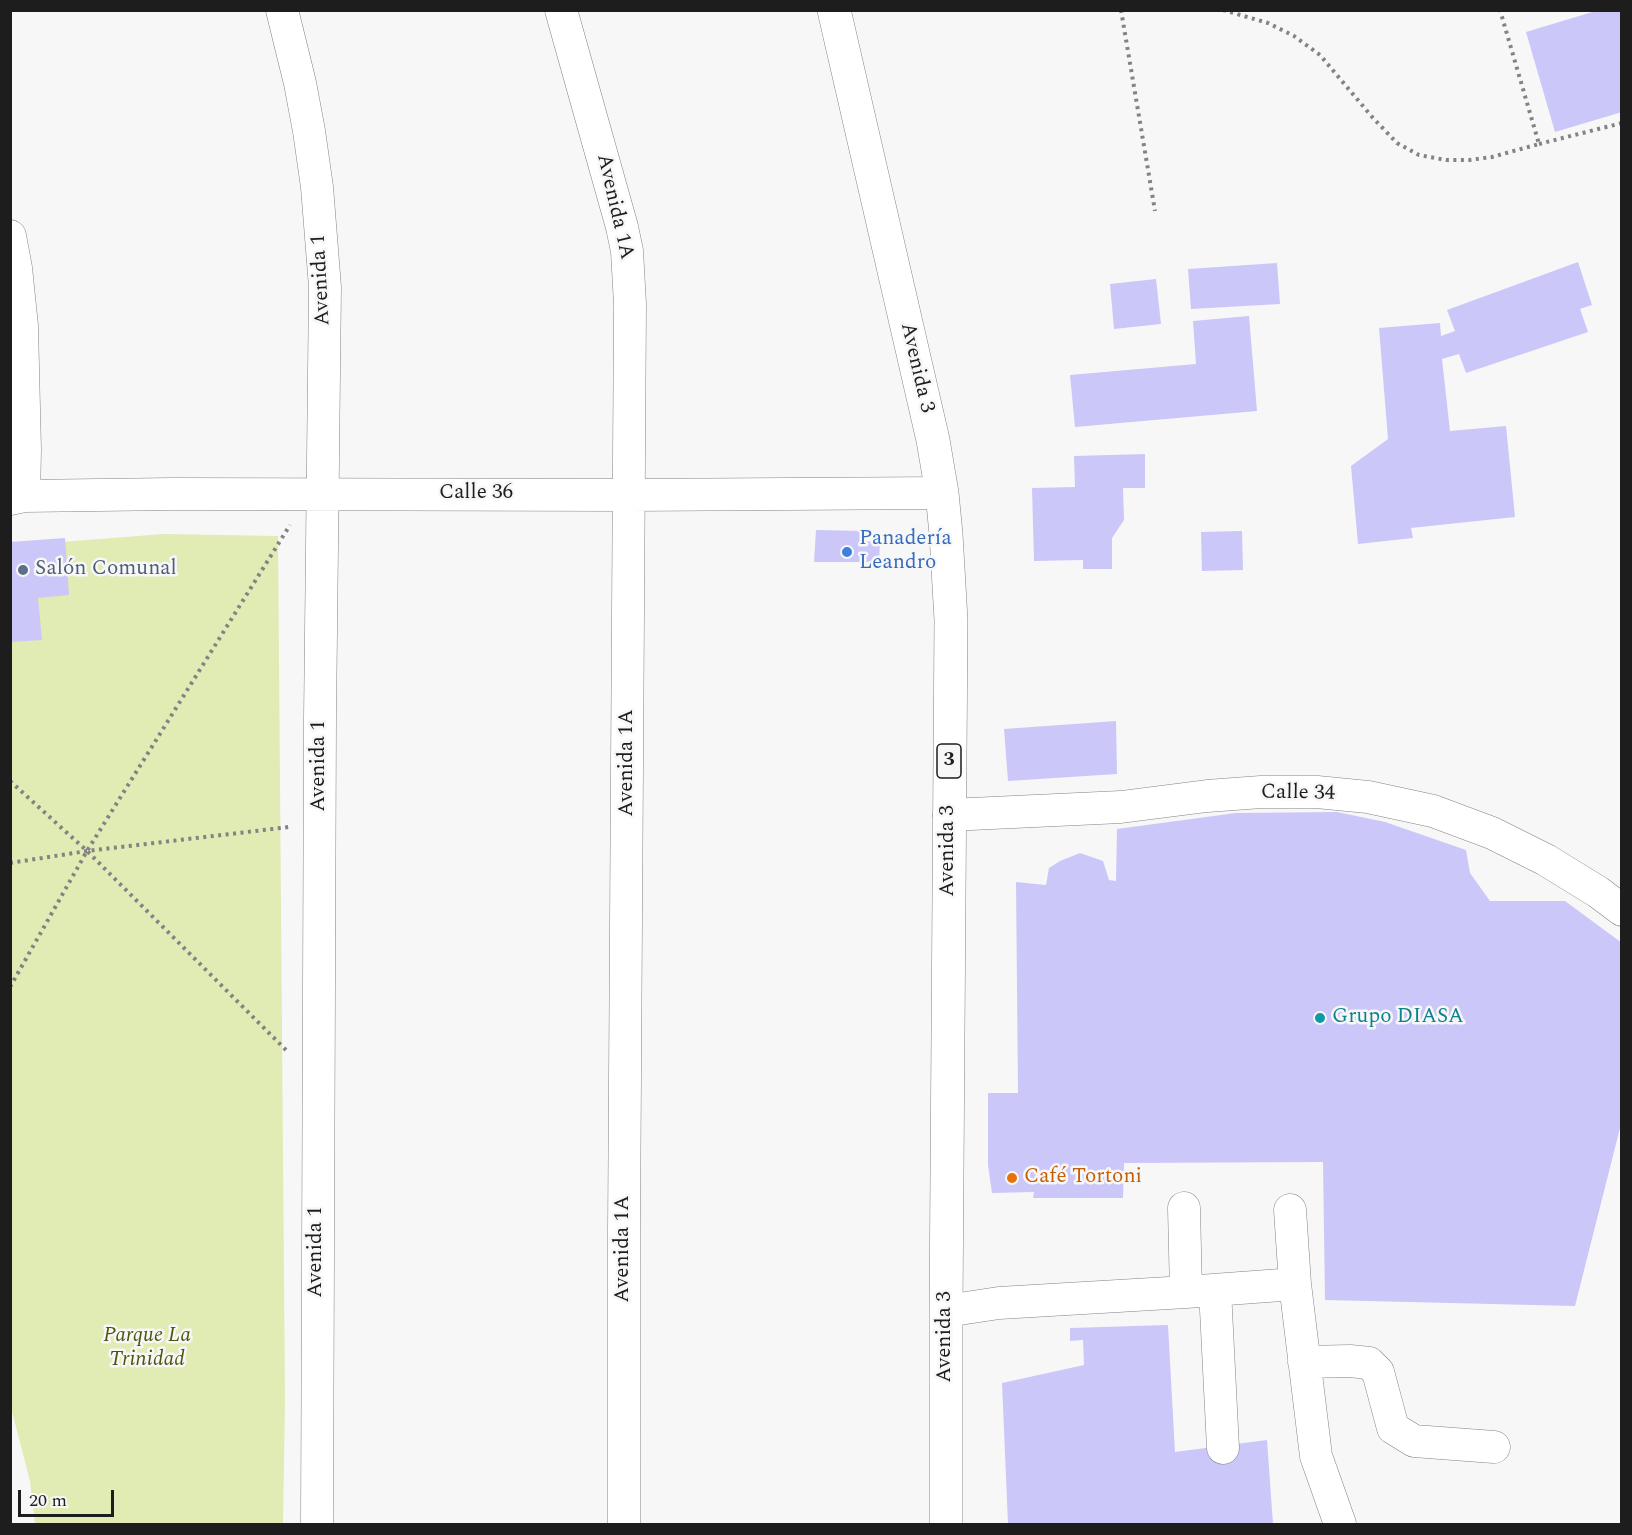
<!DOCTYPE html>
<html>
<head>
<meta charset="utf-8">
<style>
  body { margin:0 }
  #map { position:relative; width:1632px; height:1535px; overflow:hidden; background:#f7f7f8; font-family:Spectral,serif }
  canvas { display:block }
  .frame { position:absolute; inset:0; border:12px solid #1d1d1d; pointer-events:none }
  .scale { position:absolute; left:18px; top:1490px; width:96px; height:27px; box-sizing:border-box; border:3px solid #1d1d1d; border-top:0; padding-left:8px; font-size:18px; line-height:21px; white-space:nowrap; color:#1d1d1d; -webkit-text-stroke:4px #f7f7f8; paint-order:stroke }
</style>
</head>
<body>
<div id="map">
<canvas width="1632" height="1535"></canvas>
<div class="frame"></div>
<div class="scale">20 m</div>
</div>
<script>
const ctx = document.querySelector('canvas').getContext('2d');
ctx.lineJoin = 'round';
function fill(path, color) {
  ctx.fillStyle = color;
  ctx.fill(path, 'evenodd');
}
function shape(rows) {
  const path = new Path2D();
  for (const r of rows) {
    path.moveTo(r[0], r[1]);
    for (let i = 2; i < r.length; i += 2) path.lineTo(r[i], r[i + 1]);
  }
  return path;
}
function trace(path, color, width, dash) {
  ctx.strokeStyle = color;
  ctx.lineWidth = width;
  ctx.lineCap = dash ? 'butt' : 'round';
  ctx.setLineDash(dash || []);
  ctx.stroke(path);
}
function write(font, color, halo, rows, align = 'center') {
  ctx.font = font + ' Spectral,serif';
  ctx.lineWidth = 5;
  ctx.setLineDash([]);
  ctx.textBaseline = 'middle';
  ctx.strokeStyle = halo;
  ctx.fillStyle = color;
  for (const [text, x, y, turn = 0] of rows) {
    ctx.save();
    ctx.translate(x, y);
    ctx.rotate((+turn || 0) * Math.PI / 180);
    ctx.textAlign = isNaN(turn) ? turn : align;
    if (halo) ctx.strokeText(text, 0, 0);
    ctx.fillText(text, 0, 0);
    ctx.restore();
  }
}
const green = shape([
  [164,534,278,536,285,1400,283,1524,35,1524,30,1481,10,1404,10,546]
]);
const building = shape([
  [1599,10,1622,10,1622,112,1555,132,1526,32],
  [1578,262,1592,305,1580,309,1588,332,1466,373,1459,354,1442,359,1450,431,1506,426,1515,517,1411,528,1413,538,1358,544,1351,466,1388,439,1379,328,1440,323,1441,336,1455,331,1447,310],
  [1277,263,1280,304,1191,309,1188,269],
  [1156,279,1161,324,1114,329,1110,284],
  [1249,316,1257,411,1075,427,1070,375,1196,364,1193,321],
  [1145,454,1145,488,1123,488,1124,520,1112,538,1112,569,1083,569,1083,560,1034,561,1032,488,1075,487,1074,456],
  [816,530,865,531,864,541,880,542,879,562,814,562],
  [1242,531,1243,570,1202,571,1201,532],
  [65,538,69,595,38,598,42,640,10,642,10,542],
  [1116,721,1117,774,1008,781,1004,729],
  [1337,812,1385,822,1466,850,1470,873,1490,901,1565,901,1622,943,1622,1120,1575,1306,1325,1300,1323,1162,1124,1163,1123,1198,1033,1198,1034,1192,992,1193,988,1165,988,1093,1018,1093,1016,882,1046,885,1049,868,1060,861,1080,853,1103,861,1109,880,1116,881,1117,829,1236,813],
  [1168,1325,1175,1452,1267,1440,1273,1524,1008,1524,1002,1383,1084,1365,1083,1340,1070,1341,1070,1328]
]);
const path = shape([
  [1121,10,1155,211],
  [1223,10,1268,23,1294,36,1320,55,1373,118,1397,143,1419,155,1446,160,1469,160,1492,157,1539,144,1500,10],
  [1539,144,1622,123],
  [10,781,87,851,287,1051],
  [10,863,87,851,289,827],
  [10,987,87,851,290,525]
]);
const minor = shape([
  [282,10,300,83,309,131,317,187,325,287,320,718,317,1524],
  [561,10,622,227,627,251,630,304,624,1231,624,1524],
  [10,236,16,268,22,326,25,450,24,496],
  [10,499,24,496,173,494,629,495,942,493],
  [949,815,1121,807,1207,796,1261,792,1317,792,1368,797,1433,811,1492,833,1546,860,1598,892,1622,910],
  [1184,1208,1186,1292],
  [1290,1210,1295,1284,1316,1456,1340,1524],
  [1215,1290,1223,1448],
  [946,1311,999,1303,1186,1292,1295,1284],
  [1304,1362,1350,1361,1369,1363,1378,1372,1393,1428,1414,1441,1494,1447]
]);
const major = shape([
  [834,10,933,440,942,493,946,534,951,620,946,1311,946,1524]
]);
const markers = [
  [847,552,6,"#3f7fe0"],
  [23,570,6,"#5c6f8a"],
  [1320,1018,6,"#0f9aa8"],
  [1012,1178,6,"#e8710a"]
];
const shields = [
  [949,761,24]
];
const shieldNames = [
  ["3",949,761]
];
const streetNames = [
  ["Avenida 1A",614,207,77],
  ["Avenida 1",322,280,-93],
  ["Avenida 3",916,368,77],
  ["Calle 36",476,494],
  ["Avenida 1A",628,763,-90],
  ["Avenida 1",320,766,-90],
  ["Calle 34",1298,794,1],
  ["Avenida 3",949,851,-90],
  ["Avenida 1A",624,1249,-90],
  ["Avenida 1",317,1252,-90],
  ["Avenida 3",946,1337,-90]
];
const shopNames = [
  ["Panadería",859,540],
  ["Leandro",859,564]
];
const serviceNames = [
  ["Salón Comunal",35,570]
];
const cultureNames = [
  ["Grupo DIASA",1332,1018]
];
const foodNames = [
  ["Café Tortoni",1024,1178]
];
const parkNames = [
  ["Parque La",147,1337],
  ["Trinidad",147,1361]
];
fill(green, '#e1ebb4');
fill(building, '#cbc7f9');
trace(minor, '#838385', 33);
trace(major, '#838385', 34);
trace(path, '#838384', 4, [3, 4.5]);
trace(minor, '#fff', 32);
trace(major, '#fff', 33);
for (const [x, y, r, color] of markers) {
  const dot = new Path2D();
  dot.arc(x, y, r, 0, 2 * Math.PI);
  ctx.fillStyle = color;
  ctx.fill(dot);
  trace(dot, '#f7f7f8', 2);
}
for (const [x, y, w] of shields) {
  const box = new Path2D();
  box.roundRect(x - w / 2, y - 17, w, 34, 4.5);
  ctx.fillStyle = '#f7f7f8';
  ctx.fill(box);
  trace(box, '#1d1d1d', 1.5);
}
write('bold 20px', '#1d1d1d', null, shieldNames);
write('21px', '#1d1d1d', '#f7f7f8', streetNames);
write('21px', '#366cbe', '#f7f7f8', shopNames, 'left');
write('21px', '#4e5e75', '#f7f7f8', serviceNames, 'left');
write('21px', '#0d838f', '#f7f7f8', cultureNames, 'left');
write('21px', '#c56008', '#f7f7f8', foodNames, 'left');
write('italic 21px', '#4e560c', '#f7f7f8', parkNames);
</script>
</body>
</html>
